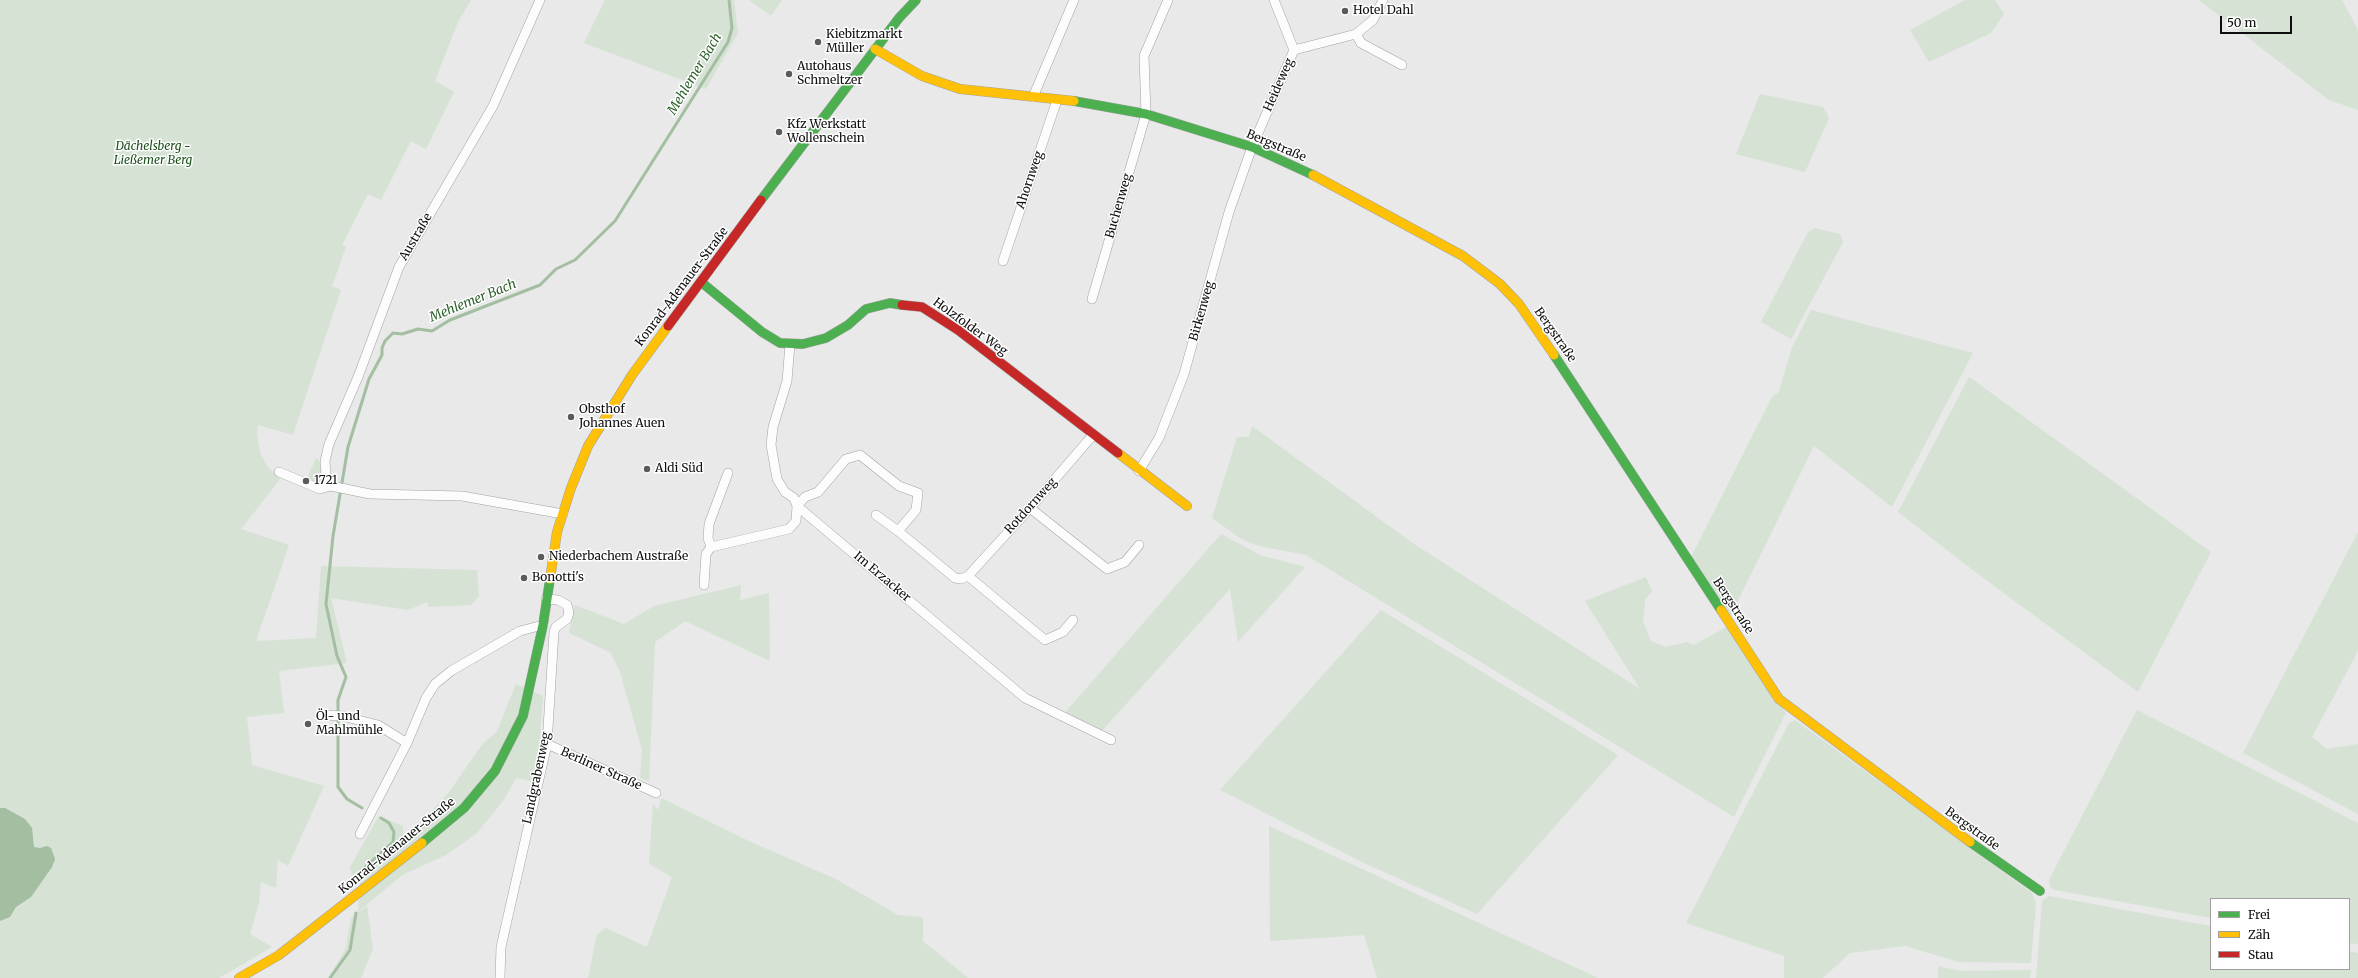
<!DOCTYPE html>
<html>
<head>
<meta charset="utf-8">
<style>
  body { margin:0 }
  #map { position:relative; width:2358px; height:978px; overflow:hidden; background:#e8e9e8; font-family:Merriweather,serif }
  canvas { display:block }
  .legend { position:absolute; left:2210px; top:898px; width:140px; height:72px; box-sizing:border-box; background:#fff; border:1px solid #9e9f9e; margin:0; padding:5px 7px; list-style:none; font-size:12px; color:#0d0e0d }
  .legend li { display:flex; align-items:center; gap:8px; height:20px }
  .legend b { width:20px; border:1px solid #9e9f9e }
  .scale { position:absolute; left:2220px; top:16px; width:72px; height:18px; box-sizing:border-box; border:2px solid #0d0e0d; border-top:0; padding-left:5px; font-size:12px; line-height:14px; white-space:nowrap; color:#0d0e0d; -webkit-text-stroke:3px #fff; paint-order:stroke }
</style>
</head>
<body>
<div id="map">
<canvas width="2358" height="978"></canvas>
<ul class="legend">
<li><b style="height:5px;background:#4caf50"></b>Frei</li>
<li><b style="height:5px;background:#ffc107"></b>Zäh</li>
<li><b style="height:5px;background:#c62828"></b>Stau</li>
</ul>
<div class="scale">50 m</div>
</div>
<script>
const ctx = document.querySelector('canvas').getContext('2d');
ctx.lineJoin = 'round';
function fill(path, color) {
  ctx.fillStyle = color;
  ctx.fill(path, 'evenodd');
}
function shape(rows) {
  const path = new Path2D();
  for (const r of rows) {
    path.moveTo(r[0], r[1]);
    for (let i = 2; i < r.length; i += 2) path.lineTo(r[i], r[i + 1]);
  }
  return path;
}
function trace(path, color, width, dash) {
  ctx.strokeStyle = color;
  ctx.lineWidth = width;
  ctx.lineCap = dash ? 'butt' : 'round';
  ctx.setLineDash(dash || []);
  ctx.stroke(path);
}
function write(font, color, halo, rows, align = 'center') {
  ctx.font = font + ' Merriweather,serif';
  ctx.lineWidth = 3;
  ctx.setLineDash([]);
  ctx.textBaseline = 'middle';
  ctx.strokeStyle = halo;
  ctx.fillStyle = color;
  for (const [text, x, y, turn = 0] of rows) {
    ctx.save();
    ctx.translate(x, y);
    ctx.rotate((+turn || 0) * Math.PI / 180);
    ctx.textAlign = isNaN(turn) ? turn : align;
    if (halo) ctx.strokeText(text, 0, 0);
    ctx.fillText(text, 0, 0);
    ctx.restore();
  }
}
const green = shape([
  [0,0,471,0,458,22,435,81,454,92,426,149,411,141,381,200,368,194,342,245,346,247,332,286,341,290,293,435,258,425,257,435,261,455,268,467,281,478,241,529,289,545,256,641,316,638,321,566,477,570,479,596,471,605,429,607,427,602,408,610,331,598,347,663,279,671,284,713,247,717,252,765,324,786,288,866,278,860,276,888,261,882,259,903,250,934,272,947,219,978,0,978],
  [605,0,734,0,738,33,706,89,584,43],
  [749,0,782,0,771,16],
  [1965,0,1995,0,2004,14,1991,33,1929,62,1910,30],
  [2199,0,2342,0,2358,30,2358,110,2329,100],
  [1760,94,1823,107,1829,118,1805,172,1736,154],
  [1815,228,1840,234,1843,242,1791,339,1761,322,1808,232],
  [1811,310,1973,353,1892,507,1814,446,1730,617,1691,557,1772,397,1779,392,1791,350],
  [1969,377,2211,552,2138,692,1978,574,1898,512],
  [1252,426,1414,544,1640,689,1585,601,1646,577,1652,591,1645,600,1643,621,1651,641,1666,647,1688,642,1694,645,1726,627,1786,713,1734,817,1306,555,1259,546,1243,540,1212,518,1237,437,1249,437],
  [316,458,320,462,323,478,320,485,306,481],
  [2358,532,2358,651,2312,737,2327,749,2358,744,2358,814,2243,753],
  [1221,534,1260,555,1305,567,1238,642,1230,589,1101,732,1063,715],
  [741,585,740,600,769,593,770,661,685,621,655,642,649,781,640,778,642,750,620,672,611,653,569,633,575,605,624,624,654,606],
  [1381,610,1618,755,1477,914,1364,863,1220,790],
  [516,684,543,696,539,748,531,781,516,778,503,801,476,834,446,855,402,875,358,912,360,880,352,875,350,867,379,816,403,826,404,839,408,837,449,792,481,746,497,731],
  [2137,710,2358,823,2358,944,2349,943,2349,899,2211,899,2211,918,2055,890,2050,887,2049,880],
  [1795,720,2032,893,2036,904,2031,963,1959,962,1905,946,1850,953,1823,978,1784,978,1784,956,1686,923,1789,723],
  [661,798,753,843,836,879,898,915,923,917,923,941,968,978,588,978,597,934,606,928,647,947,672,877,649,864,653,803,658,810],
  [1269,826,1598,978,1377,978,1364,935,1270,941],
  [2049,896,2211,926,2211,969,2349,969,2349,951,2358,953,2358,978,2036,978,2042,901],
  [367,906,373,949,361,978,328,978,346,948,351,918],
  [1938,966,1960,971,2031,970,2030,978,1938,978]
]);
const water = shape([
  [0,808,5,808,25,819,32,828,34,847,40,848,47,846,51,848,55,859,52,867,31,897,16,907,10,917,0,921]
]);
const stream = shape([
  [362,808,347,799,338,787,338,700,346,677,337,656,326,604,333,536,348,447,369,379,382,355,382,348,385,341,393,333,402,334,418,329,432,331,450,320,540,285,556,269,575,260,615,221,728,42,732,28,729,0],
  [362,870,393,842,394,832,389,823,381,818],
  [330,978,350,950,356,913]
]);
const street = shape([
  [1356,34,1361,43,1402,65],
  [1294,50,1356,34,1373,20,1383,0],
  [1033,97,1074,0],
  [1003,261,1057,100],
  [1092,299,1146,114,1144,56,1168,0],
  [790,344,787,381,773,427,771,445,777,479,785,492,794,498,797,506,1025,698,1111,740],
  [1139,471,1159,438,1184,374,1229,212,1252,147,1294,50,1274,0],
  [279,472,320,489,331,486,370,494,462,496,563,514],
  [728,473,709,524,708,538,711,547,789,529,796,521,797,506,805,497,818,492,846,459,860,455,899,486,918,493,916,510,898,531,955,578,961,579,968,576],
  [331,486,326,475,325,461,329,444,358,377,399,267,493,106,540,0],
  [1030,508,1107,569,1125,562,1139,545],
  [876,515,898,531],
  [704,585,706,554,711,547],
  [1073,620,1063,632,1045,640,968,576,1030,508,1093,435],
  [323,715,342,716,378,725,407,743],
  [547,744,656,793],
  [360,834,407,743,426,698,435,684,451,671,520,631,543,625],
  [500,978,501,947,547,744,554,632,556,627,567,619,569,613,567,605,558,600,546,599]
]);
const fast = shape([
  [1074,101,1146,114,1252,147,1313,175],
  [761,200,899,18,916,0],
  [701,282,762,332,780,343,803,344,826,338,848,325,866,309,890,303,902,305],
  [1554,355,1721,610],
  [1970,842,2040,891],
  [422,843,464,808,495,771,523,716,543,625,550,579]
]);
const slow = shape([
  [875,49,922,76,960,89,1074,101],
  [1313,175,1463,256,1500,284,1519,304,1554,355],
  [1118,453,1187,506],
  [550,579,557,532,571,488,588,446,632,375,668,326],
  [1721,610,1779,699,1970,842],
  [239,978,279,955,422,843]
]);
const jam = shape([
  [902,305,922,307,958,330,1118,453],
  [668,326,761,200]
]);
const markers = [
  [1345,11,4,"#5a5b5a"],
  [818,42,4,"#5a5b5a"],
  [789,74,4,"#5a5b5a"],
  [779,132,4,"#5a5b5a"],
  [571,417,4,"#5a5b5a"],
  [647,469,4,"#5a5b5a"],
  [306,481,4,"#5a5b5a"],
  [541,557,4,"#5a5b5a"],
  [524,578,4,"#5a5b5a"],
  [308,724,4,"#5a5b5a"]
];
const poiNames = [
  ["Hotel Dahl",1353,11],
  ["Kiebitzmarkt",826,35],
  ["Müller",826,49],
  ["Autohaus",797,67],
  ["Schmeltzer",797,81],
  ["Kfz Werkstatt",787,125],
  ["Wollenschein",787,139],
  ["Obsthof",579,410],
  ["Johannes Auen",579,424],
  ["Aldi Süd",655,469],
  ["1721",314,481],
  ["Niederbachem Austraße",549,557],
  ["Bonotti's",532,578],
  ["Öl- und",316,717],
  ["Mahlmühle",316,731]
];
const streetNames = [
  ["Heideweg",1279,85,-66],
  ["Bergstraße",1276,146,23],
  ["Ahornweg",1030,180,-71],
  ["Buchenweg",1119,206,-74],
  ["Austraße",416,237,-60],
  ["Konrad-Adenauer-Straße",682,287,-53],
  ["Birkenweg",1202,311,-74],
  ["Holzfolder Weg",970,327,36],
  ["Bergstraße",1555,335,55],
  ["Rotdornweg",1031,506,-48],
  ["Im Erzacker",882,577,40],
  ["Bergstraße",1733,606,57],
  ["Berliner Straße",601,769,24],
  ["Landgrabenweg",537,778,-78],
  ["Bergstraße",1972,829,36],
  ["Konrad-Adenauer-Straße",397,846,-39]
];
const parkNames = [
  ["Dächelsberg -",153,147],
  ["Ließemer Berg",153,161]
];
const waterNames = [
  ["Mehlemer Bach",695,74,-59],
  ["Mehlemer Bach",473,301,-22]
];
fill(green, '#d5e2d4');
fill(water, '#a3bea1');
trace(stream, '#a3bea1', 3);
trace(street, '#a2a3a2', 10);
trace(fast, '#a2a3a2', 10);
trace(slow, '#a2a3a2', 10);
trace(jam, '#a2a3a2', 10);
trace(street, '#fcfcfc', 9);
trace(fast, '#4caf50', 9);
trace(slow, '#ffc107', 9);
trace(jam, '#c62828', 9);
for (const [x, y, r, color] of markers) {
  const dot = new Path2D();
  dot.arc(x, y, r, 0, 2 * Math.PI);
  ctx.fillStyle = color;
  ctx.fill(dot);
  trace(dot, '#fff', 1.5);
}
write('12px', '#0d0e0d', '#fff', poiNames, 'left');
write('12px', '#0d0e0d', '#fff', streetNames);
write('italic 12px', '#1a4f19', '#fff', parkNames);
write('italic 13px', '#2f632d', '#fff', waterNames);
</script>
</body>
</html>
